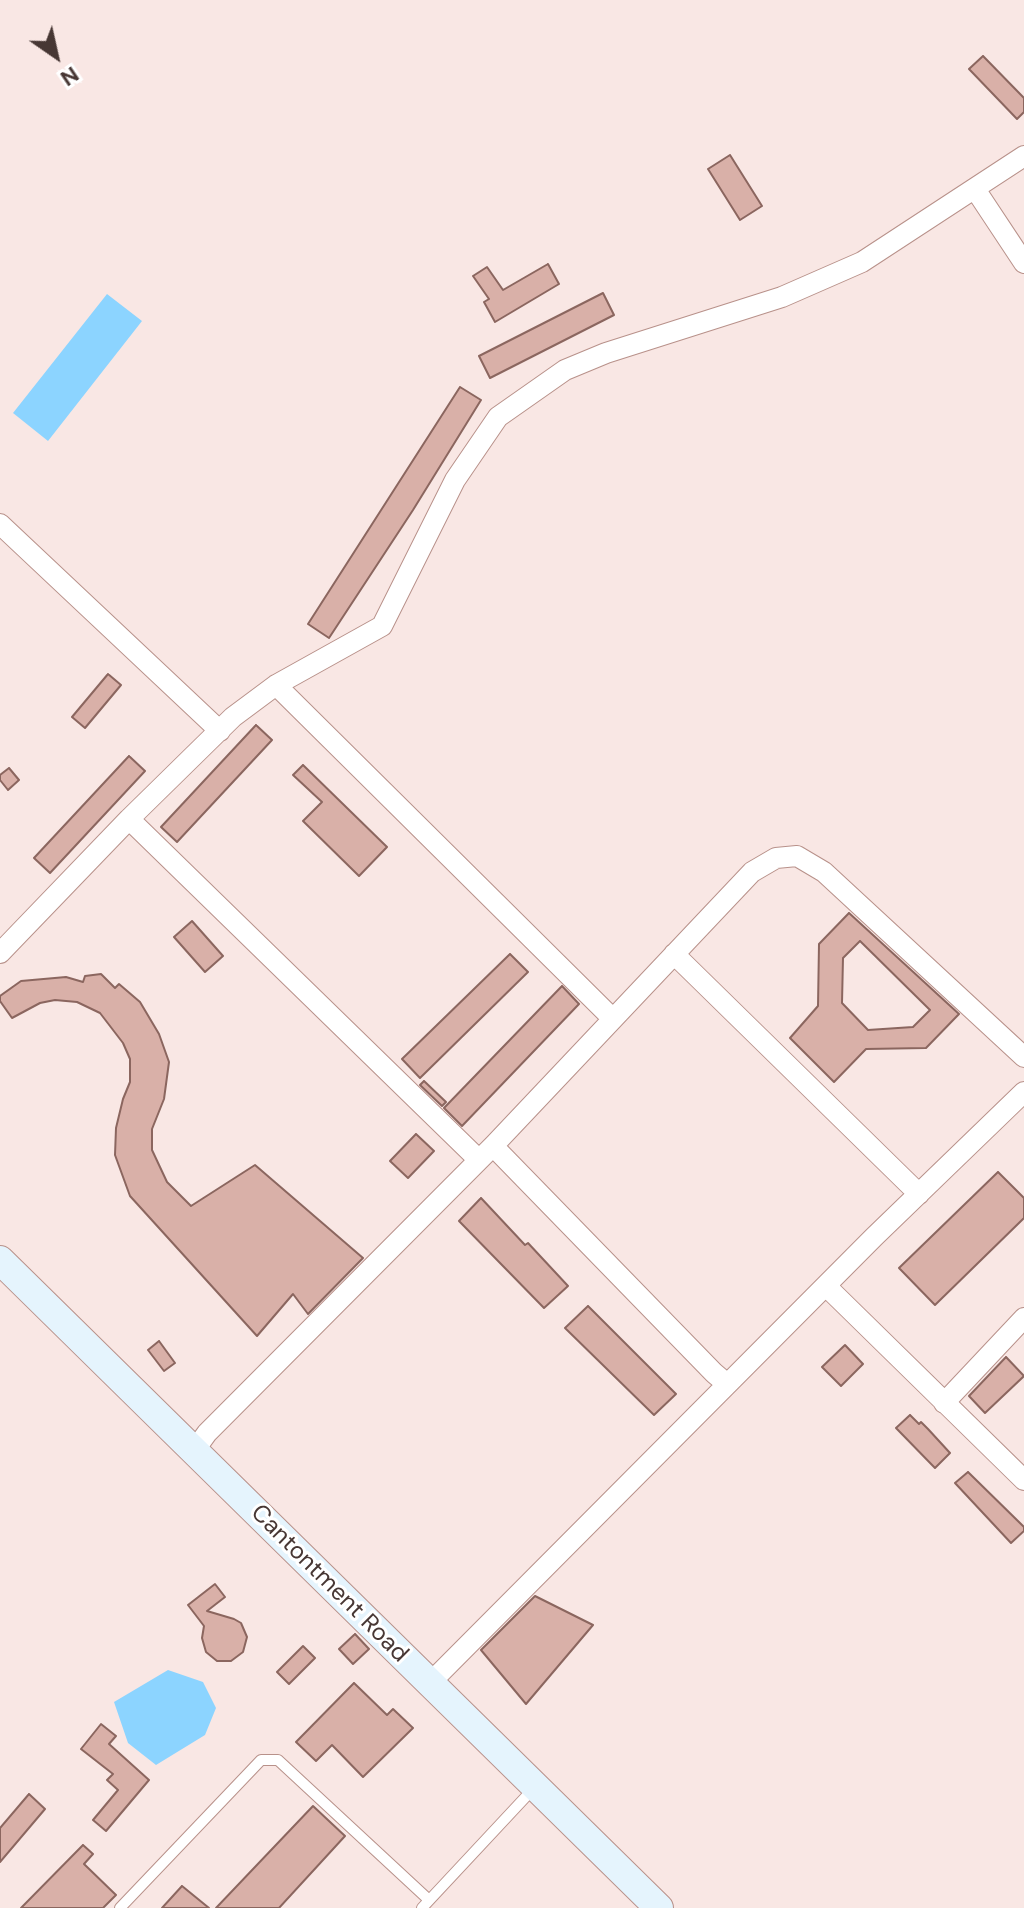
<!DOCTYPE html>
<html>
<head>
<meta charset="utf-8">
<style>
  body { margin:0 }
  #map { position:relative; width:1024px; height:1908px; overflow:hidden; background:#f9e7e4; font-family:"DM Sans",sans-serif }
  canvas { display:block }
  .north { position:absolute; left:16px; top:16px; width:80px; height:80px; -webkit-text-stroke:6px #fff; paint-order:stroke; rotate:146deg; font-size:22px; font-weight:700; line-height:32px; text-align:center; color:#473734 }
  .north::after { content:''; display:block; margin:auto; width:28px; height:36px; background:#473734; clip-path:polygon(50% 0,100% 100%,50% 72%,0 100%) }
</style>
</head>
<body>
<div id="map">
<canvas width="1024" height="1908"></canvas>
<div class="north">N</div>
</div>
<script>
const ctx = document.querySelector('canvas').getContext('2d');
ctx.lineJoin = 'round';
function fill(path, color) {
  ctx.fillStyle = color;
  ctx.fill(path, 'evenodd');
}
function shape(rows) {
  const path = new Path2D();
  for (const r of rows) {
    path.moveTo(r[0], r[1]);
    for (let i = 2; i < r.length; i += 2) path.lineTo(r[i], r[i + 1]);
  }
  return path;
}
function trace(path, color, width, dash) {
  ctx.strokeStyle = color;
  ctx.lineWidth = width;
  ctx.lineCap = dash ? 'butt' : 'round';
  ctx.setLineDash(dash || []);
  ctx.stroke(path);
}
function write(font, color, halo, rows, align = 'center') {
  ctx.font = font + ' "DM Sans",sans-serif';
  ctx.lineWidth = 6;
  ctx.setLineDash([]);
  ctx.textBaseline = 'middle';
  ctx.strokeStyle = halo;
  ctx.fillStyle = color;
  for (const [text, x, y, turn = 0] of rows) {
    ctx.save();
    ctx.translate(x, y);
    ctx.rotate((+turn || 0) * Math.PI / 180);
    ctx.textAlign = isNaN(turn) ? turn : align;
    if (halo) ctx.strokeText(text, 0, 0);
    ctx.fillText(text, 0, 0);
    ctx.restore();
  }
}
const water = shape([
  [107,294,142,321,48,441,13,413],
  [168,1670,203,1682,216,1708,205,1735,156,1765,128,1743,114,1702]
]);
const building = shape([
  [983,56,1024,98,1024,112,1017,119,969,69,983,56],
  [730,155,762,206,740,220,708,169,730,155],
  [548,264,559,284,495,322,484,302,489,299,473,276,487,267,503,290,548,264],
  [603,293,614,315,490,378,479,356,603,293],
  [460,387,481,400,413,510,329,638,308,624,460,387],
  [108,674,121,685,85,728,72,717,108,674],
  [256,725,272,740,177,842,161,827,256,725],
  [129,756,145,771,50,873,34,858,129,756],
  [303,765,387,847,359,876,303,821,322,802,293,775,303,765],
  [9,768,19,780,8,790,0,780,0,775,9,768],
  [849,913,959,1014,926,1048,866,1049,834,1082,790,1038,818,1006,819,944,849,913],
  [860,941,930,1010,913,1027,868,1030,842,1003,843,958,860,941],
  [192,921,223,956,205,972,174,937,192,921],
  [510,954,528,972,420,1078,402,1059,510,954],
  [101,974,115,988,119,984,140,1002,159,1034,169,1062,164,1099,152,1129,152,1150,167,1182,191,1206,255,1165,363,1258,308,1314,293,1294,257,1336,130,1196,115,1155,116,1128,123,1099,130,1082,130,1059,123,1043,100,1013,77,1002,55,1000,40,1003,12,1018,0,1001,0,996,21,981,66,977,83,982,85,976,101,974],
  [562,986,579,1004,462,1126,444,1108,562,986],
  [424,1081,446,1102,442,1106,420,1085,424,1081],
  [416,1134,434,1151,408,1178,390,1161,416,1134],
  [998,1172,1024,1198,1024,1218,935,1305,899,1268,998,1172],
  [481,1198,525,1245,528,1243,568,1286,544,1308,459,1221,481,1198],
  [588,1306,676,1394,654,1415,565,1328,588,1306],
  [159,1341,175,1363,164,1371,148,1350,159,1341],
  [845,1345,863,1364,841,1386,822,1367,845,1345],
  [1006,1357,1024,1376,985,1413,969,1396,1006,1357],
  [910,1415,919,1424,921,1422,928,1429,950,1453,935,1468,896,1428,910,1415],
  [968,1472,1024,1527,1024,1531,1011,1543,955,1483,968,1472],
  [215,1584,225,1597,207,1611,234,1619,241,1623,247,1637,243,1652,231,1661,217,1661,206,1652,202,1638,204,1626,188,1605,215,1584],
  [535,1596,593,1625,526,1704,481,1650,535,1596],
  [355,1634,369,1649,353,1664,339,1649,355,1634],
  [303,1646,315,1658,289,1684,277,1672,303,1646],
  [354,1683,387,1715,393,1709,413,1728,363,1777,332,1745,316,1761,296,1742,354,1683],
  [101,1724,116,1736,109,1744,149,1780,106,1831,93,1820,118,1790,107,1780,113,1774,81,1749,101,1724],
  [29,1794,45,1809,0,1862,0,1828,29,1794],
  [313,1806,345,1836,279,1908,216,1908,313,1806],
  [83,1845,93,1854,84,1864,116,1895,103,1908,21,1908,83,1845],
  [182,1886,209,1908,162,1908,182,1886]
]);
const lane = shape([
  [120,1908,261,1760,278,1760,429,1900],
  [422,1908,534,1788]
]);
const street = shape([
  [975,189,1024,263],
  [0,524,220,731],
  [276,685,612,1018],
  [129,819,479,1160],
  [0,953,129,819,233,717,276,685,382,626,455,480,498,417,565,370,606,353,782,297,862,262,1024,156],
  [674,954,919,1194],
  [493,1146,714,1373,727,1384],
  [826,1286,1024,1480],
  [944,1403,1024,1318],
  [194,1451,207,1433,493,1146,752,872,776,858,797,856,824,872,1024,1057],
  [430,1683,874,1237,1024,1092]
]);
const secondary = shape([
  [0,1260,659,1908]
]);
const streetNames = [
  ["Cantontment Road",329,1584,45]
];
fill(water, '#8cd4ff');
fill(building, '#d9b0a8');
trace(building, '#8b665f', 2);
trace(lane, '#b8918a', 12);
trace(street, '#b8918a', 22);
trace(secondary, '#b8918a', 30);
trace(lane, '#fff', 10);
trace(street, '#fff', 20);
trace(secondary, '#e5f4fd', 28);
write('24px', '#473734', '#fff', streetNames);
</script>
</body>
</html>
